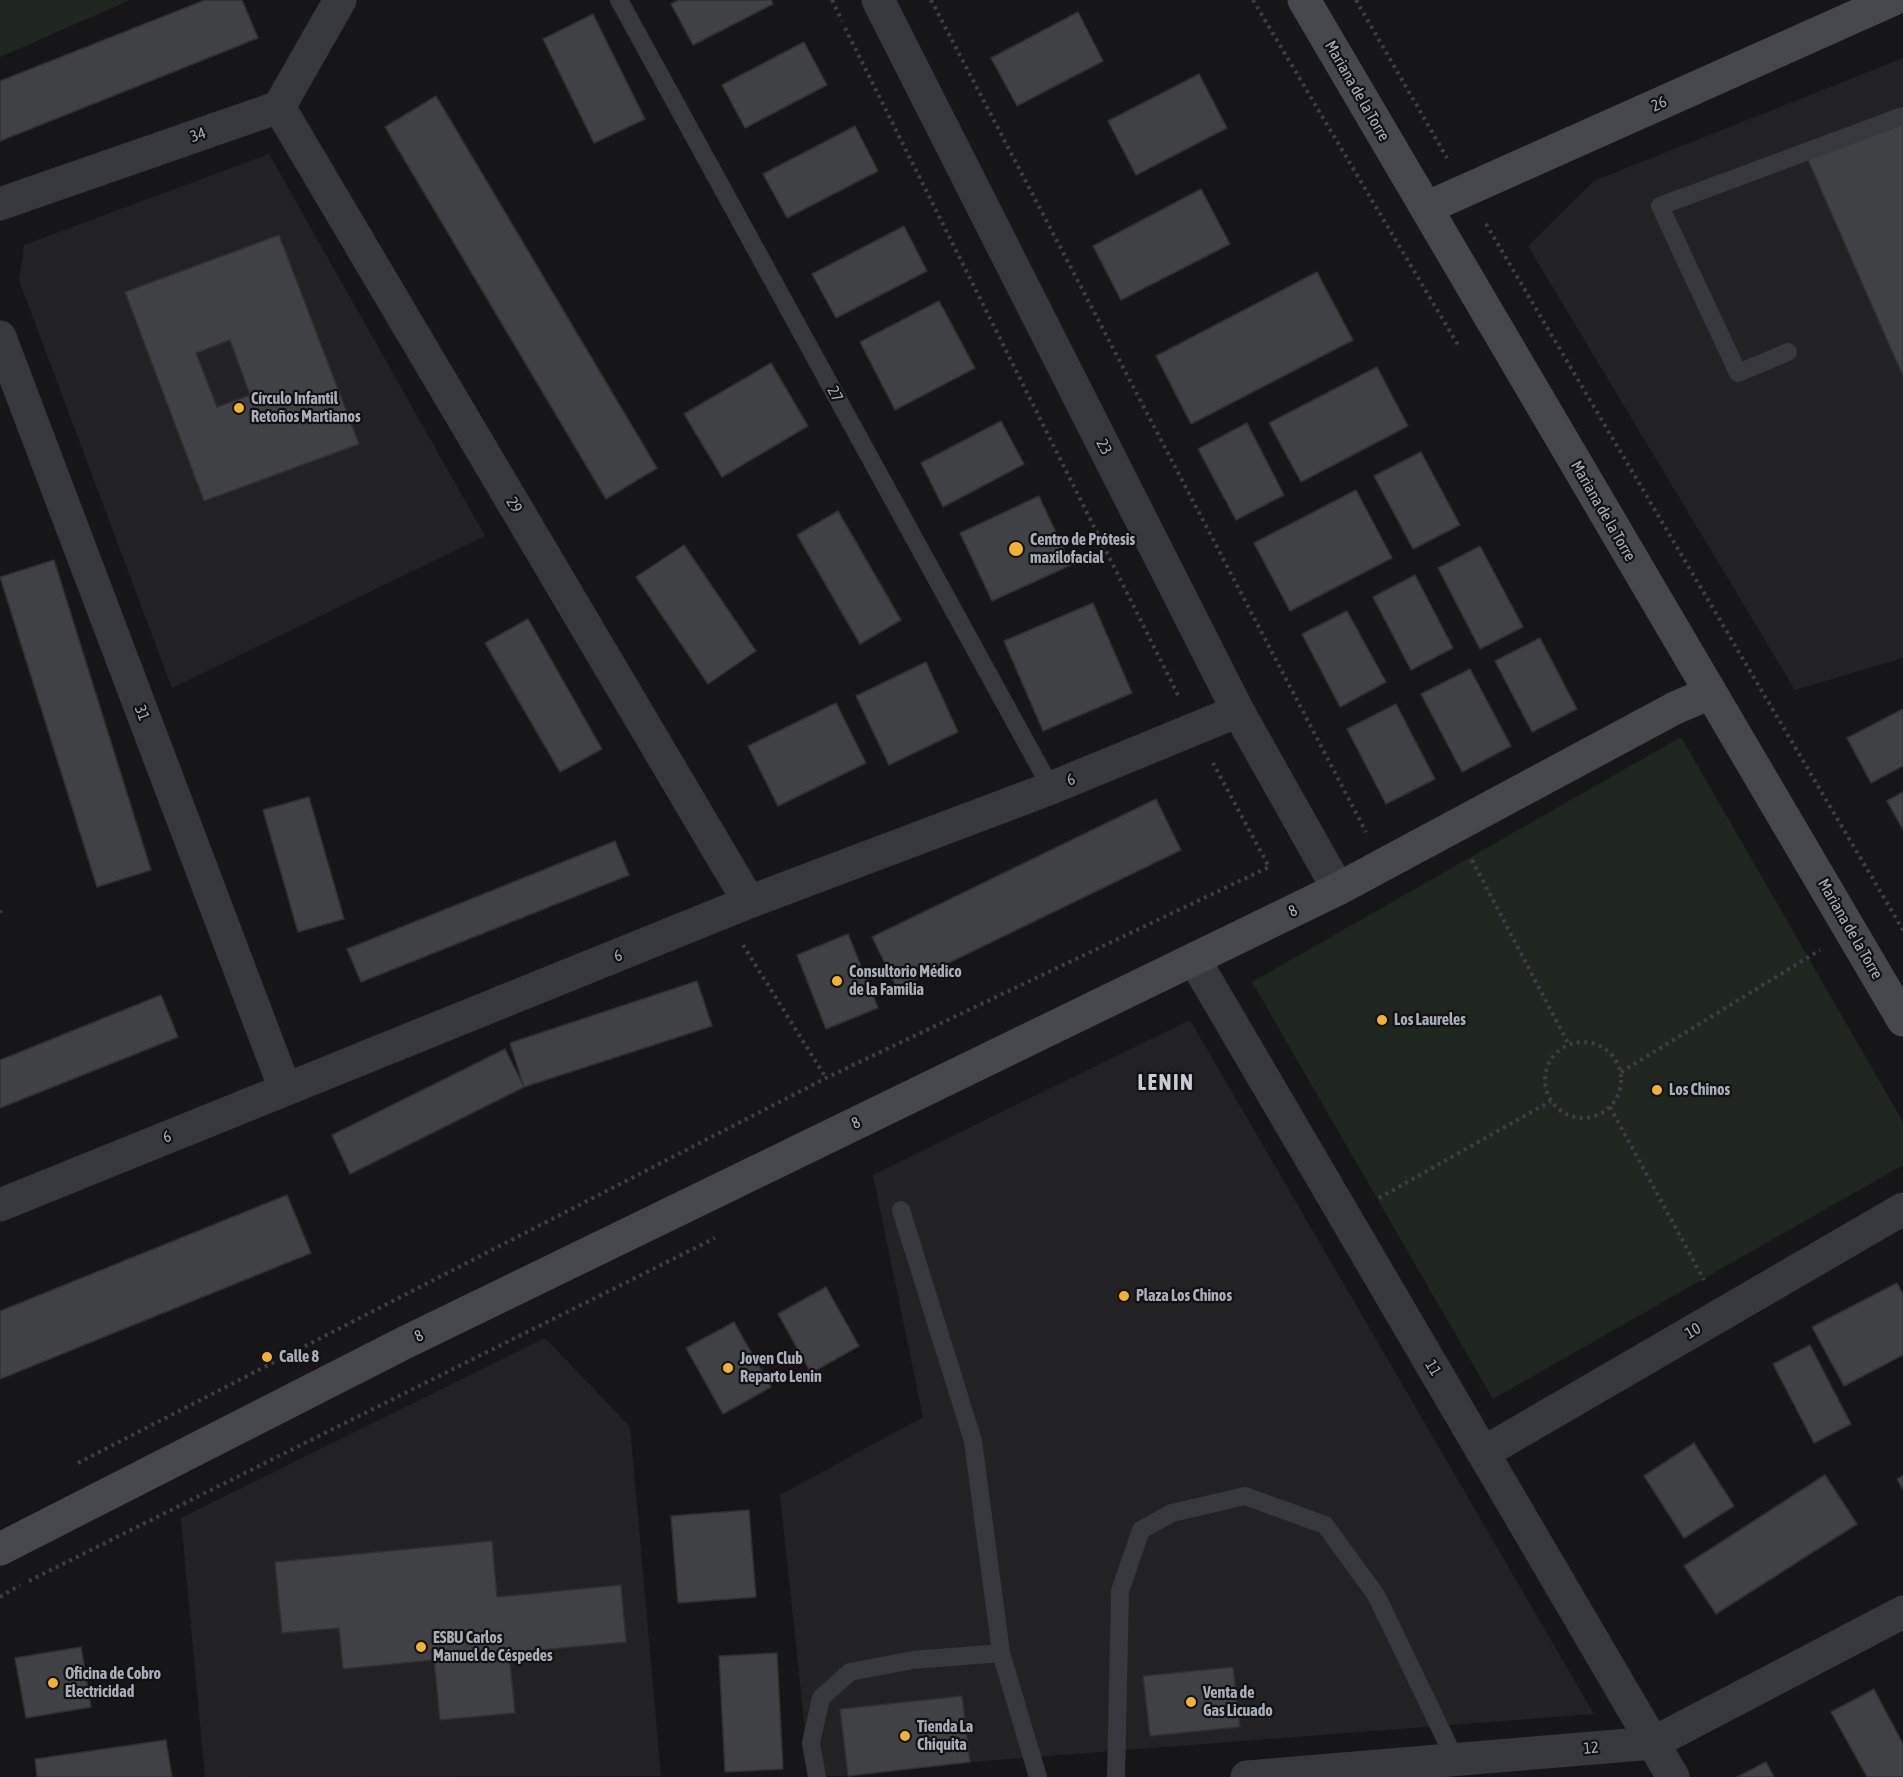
<!DOCTYPE html>
<html>
<head>
<meta charset="utf-8">
<style>
  body { margin:0 }
  canvas { display:block; background:#161618 }
</style>
</head>
<body>
<canvas width="1903" height="1777"></canvas>
<script>
const ctx = document.querySelector('canvas').getContext('2d');
ctx.lineJoin = 'round';
function fill(path, color) {
  ctx.fillStyle = color;
  ctx.fill(path, 'evenodd');
}
function shape(rows) {
  const path = new Path2D();
  for (const r of rows) {
    if (r.length === 3) {
      path.moveTo(r[0] + r[2], r[1]);
      path.arc(r[0], r[1], r[2], 0, 2 * Math.PI);
      continue;
    }
    path.moveTo(r[0], r[1]);
    for (let i = 2; i < r.length; i += 2) path.lineTo(r[i], r[i + 1]);
  }
  return path;
}
function trace(path, color, width, dash) {
  ctx.strokeStyle = color;
  ctx.lineWidth = width;
  ctx.lineCap = dash ? 'butt' : 'round';
  ctx.setLineDash(dash || []);
  ctx.stroke(path);
}
function write(font, color, halo, rows, align = 'center') {
  ctx.font = font + ' "Asap Condensed",sans-serif';
  ctx.lineWidth = 4.5;
  ctx.setLineDash([]);
  ctx.textBaseline = 'middle';
  ctx.strokeStyle = halo;
  ctx.fillStyle = color;
  for (const [text, x, y, turn = 0] of rows) {
    ctx.save();
    ctx.translate(x, y);
    ctx.rotate((+turn || 0) * Math.PI / 180);
    ctx.textAlign = isNaN(turn) ? turn : align;
    if (halo) ctx.strokeText(text, 0, 0);
    ctx.fillText(text, 0, 0);
    ctx.restore();
  }
}
const built = shape([
  [1903,58,1903,658,1795,690,1528,246,1594,181],
  [269,154,485,536,172,688,19,280,24,245],
  [1190,1020,1594,1714,970,1762,848,1776,810,1776,780,1495,923,1417,873,1175],
  [545,1338,630,1427,661,1776,205,1777,181,1518]
]);
const green = shape([
  [0,0,130,0,0,57],
  [1681,737,1903,1122,1903,1165,1493,1399,1252,982]
]);
const building = shape([
  [205,0,242,0,258,38,0,141,0,81,205,0],
  [679,0,771,0,773,4,693,45,671,4,679,0],
  [1078,12,1103,61,1017,106,991,58,1078,12],
  [593,14,645,119,594,143,543,39,593,14],
  [804,42,827,85,745,128,722,85,804,42],
  [1199,74,1227,128,1136,175,1108,121,1199,74],
  [436,96,657,468,606,499,385,127,436,96],
  [1903,119,1903,376,1808,160,1903,119],
  [855,126,878,171,787,218,763,174,855,126],
  [1201,189,1230,244,1121,300,1093,246,1201,189],
  [904,226,927,271,836,318,812,274,904,226],
  [279,235,359,444,204,501,125,292,279,235],
  [230,340,250,395,217,407,196,353,230,340],
  [1317,272,1353,340,1191,424,1156,356,1317,272],
  [939,301,975,368,895,410,860,342,939,301],
  [771,363,808,426,722,477,684,414,771,363],
  [1377,367,1408,426,1301,482,1269,423,1377,367],
  [1001,421,1024,464,943,507,921,463,1001,421],
  [1247,423,1284,495,1236,520,1198,449,1247,423],
  [1421,452,1460,525,1413,549,1374,476,1421,452],
  [1356,490,1392,558,1290,611,1254,543,1356,490],
  [1039,496,1071,565,992,601,960,533,1039,496],
  [838,511,901,620,860,644,797,535,838,511],
  [684,545,756,651,708,684,636,577,684,545],
  [1480,546,1523,627,1480,649,1438,568,1480,546],
  [54,560,151,870,97,887,0,577,54,560],
  [1415,575,1453,648,1411,670,1373,597,1415,575],
  [1093,603,1132,693,1043,731,1004,641,1093,603],
  [1347,611,1386,682,1340,707,1302,634,1347,611],
  [528,619,602,749,560,772,485,643,528,619],
  [1540,638,1577,709,1532,732,1495,661,1540,638],
  [926,662,958,732,889,765,856,696,926,662],
  [1470,669,1511,746,1462,772,1421,694,1470,669],
  [836,703,866,763,778,806,748,746,836,703],
  [1396,704,1435,779,1386,804,1347,729,1396,704],
  [1903,709,1903,766,1871,783,1847,738,1903,709],
  [1903,792,1903,830,1887,801,1903,792],
  [309,797,344,919,298,932,263,810,309,797],
  [1156,799,1181,850,897,988,872,937,1156,799],
  [615,841,629,875,361,982,347,949,615,841],
  [848,934,878,1008,826,1029,797,955,848,934],
  [697,981,712,1026,524,1087,510,1043,697,981],
  [161,995,178,1037,0,1108,0,1060,161,995],
  [505,1049,524,1087,350,1174,332,1135,505,1049],
  [287,1195,311,1253,0,1379,0,1311,287,1195],
  [1897,1283,1903,1294,1903,1355,1844,1386,1812,1327,1897,1283],
  [826,1287,859,1346,811,1373,778,1314,826,1287],
  [734,1322,771,1387,723,1414,686,1348,734,1322],
  [1810,1345,1851,1424,1814,1443,1773,1364,1810,1345],
  [1694,1443,1734,1506,1684,1538,1644,1476,1694,1443],
  [1825,1475,1857,1524,1716,1614,1684,1566,1825,1475],
  [1903,1475,1903,1490,1897,1479,1903,1475],
  [749,1510,756,1597,678,1603,671,1516,749,1510],
  [492,1541,497,1597,621,1585,626,1642,509,1653,515,1713,440,1720,434,1660,343,1669,339,1628,282,1633,275,1562,492,1541],
  [81,1647,91,1707,26,1718,15,1658,81,1647],
  [777,1653,783,1769,725,1772,719,1656,777,1653],
  [1233,1667,1240,1727,1150,1736,1143,1676,1233,1667],
  [1874,1689,1903,1744,1903,1777,1867,1777,1831,1712,1874,1689],
  [962,1696,970,1762,848,1776,840,1709,962,1696],
  [166,1740,172,1777,37,1777,35,1759,166,1740],
  [1766,1762,1774,1777,1737,1777,1766,1762]
]);
const path = shape([
  [832,0,842,21],
  [931,0,1366,832],
  [1253,0,1458,345],
  [1356,0,1447,158],
  [845,28,1178,695],
  [1486,224,1903,930],
  [1472,860,1569,1045],
  [0,911,1,913],
  [743,945,826,1078],
  [1583,1080,38],
  [1621,1072,1820,950],
  [1610,1107,1704,1280],
  [1379,1198,1551,1101],
  [78,1463,826,1078,1269,867,1213,763],
  [29,1581,715,1238],
  [0,1597,20,1585]
]);
const lane = shape([
  [619,0,1051,788],
  [1788,352,1738,373,1660,206,1903,116],
  [901,1210,973,1441,1001,1653,1038,1777],
  [817,1777,811,1743,821,1698,850,1672,913,1660,1001,1653],
  [1116,1777,1120,1591,1141,1530,1172,1513,1245,1496,1325,1525,1376,1595,1455,1759]
]);
const street = shape([
  [878,0,1238,711,1338,889],
  [279,107,749,902],
  [0,204,279,107,340,0],
  [0,337,285,1089],
  [1194,959,1673,1777],
  [0,1205,749,902,1051,788,1238,711],
  [1483,1453,1903,1209],
  [1247,1777,1653,1743,1903,1612]
]);
const secondary = shape([
  [1304,0,1903,1020],
  [1426,208,1892,0],
  [0,1549,406,1342,1338,889,1675,708,1710,693]
]);
const markers = [
  [239,408,6,"#f2b134"],
  [1016,549,8,"#f2b134"],
  [837,981,6,"#f2b134"],
  [1382,1020,6,"#f2b134"],
  [1657,1090,6,"#f2b134"],
  [1124,1296,6,"#f2b134"],
  [267,1357,6,"#f2b134"],
  [728,1368,6,"#f2b134"],
  [421,1647,6,"#f2b134"],
  [53,1683,6,"#f2b134"],
  [1191,1702,6,"#f2b134"],
  [905,1736,6,"#f2b134"]
];
const streetNames = [
  ["Mariana de la Torre",1357,91,60],
  ["26",1659,104,-24],
  ["34",198,135,-19],
  ["27",835,394,61],
  ["23",1104,447,63],
  ["29",514,505,59],
  ["Mariana de la Torre",1603,511,60],
  ["31",142,713,69],
  ["6",1071,780,-23],
  ["8",1293,911,-26],
  ["Mariana de la Torre",1850,929,60],
  ["6",618,956,-22],
  ["8",856,1123,-26],
  ["6",167,1137,-22],
  ["10",1693,1331,-30],
  ["8",419,1336,-26],
  ["11",1433,1368,60],
  ["12",1591,1748,-5]
];
const poiNames = [
  ["Círculo Infantil",251,399],
  ["Retoños Martianos",251,417],
  ["Centro de Prótesis",1030,540],
  ["maxilofacial",1030,558],
  ["Consultorio Médico",849,972],
  ["de la Familia",849,990],
  ["Los Laureles",1394,1020],
  ["Los Chinos",1669,1090],
  ["Plaza Los Chinos",1136,1296],
  ["Calle 8",279,1357],
  ["Joven Club",740,1359],
  ["Reparto Lenin",740,1377],
  ["ESBU Carlos",433,1638],
  ["Manuel de Céspedes",433,1656],
  ["Oficina de Cobro",65,1674],
  ["Electricidad",65,1692],
  ["Venta de",1203,1693],
  ["Gas Licuado",1203,1711],
  ["Tienda La",917,1727],
  ["Chiquita",917,1745]
];
const districtNames = [
  ["LENIN",1166,1083]
];
fill(built, '#222225');
fill(green, '#1e261f');
fill(building, '#404145');
trace(building, '#303034', 1.5);
trace(path, '#3d3f44', 4, [3, 4.5]);
trace(lane, '#37383d', 18);
trace(street, '#37383d', 33);
trace(secondary, '#45474d', 33);
for (const [x, y, r, color] of markers) {
  const dot = new Path2D();
  dot.arc(x, y, r, 0, 2 * Math.PI);
  ctx.fillStyle = color;
  ctx.fill(dot);
  trace(dot, '#111113', 2);
}
write('16px', '#a8adb8', '#111113', streetNames);
write('bold 16px', '#a8adb8', '#111113', poiNames, 'left');
ctx.letterSpacing = '1.5px';
write('bold 22px', '#c9ccd4', '#111113', districtNames);
ctx.letterSpacing = '0px';
</script>
</body>
</html>
